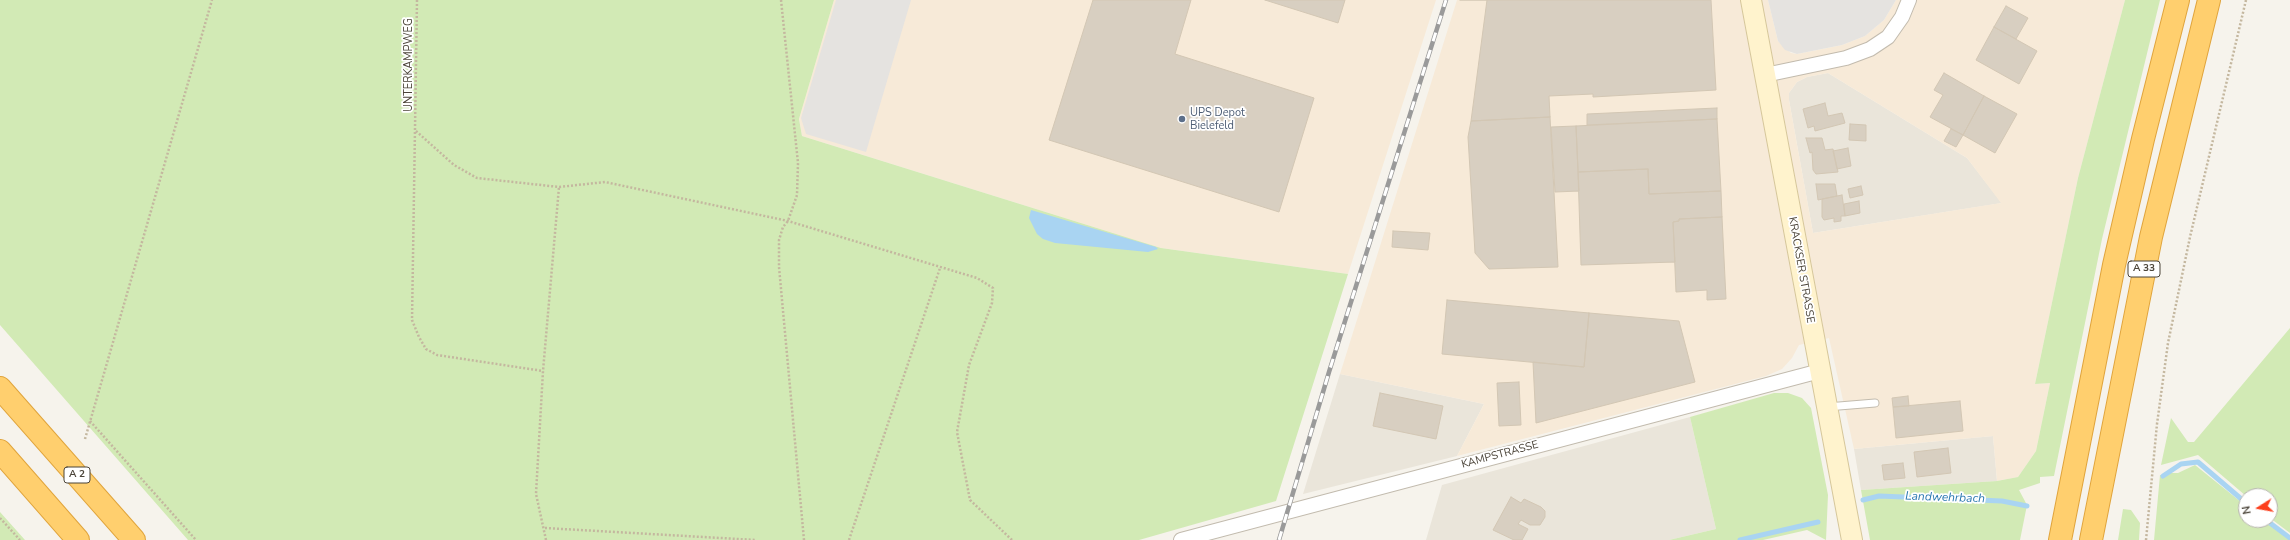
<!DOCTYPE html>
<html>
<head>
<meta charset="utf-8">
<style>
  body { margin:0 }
  #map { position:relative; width:2290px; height:540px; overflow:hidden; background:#f6f3ec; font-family:"Nunito Sans",sans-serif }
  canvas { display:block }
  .north { position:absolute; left:2238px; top:488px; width:40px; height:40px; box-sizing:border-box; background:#fff; border:1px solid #b7b4b0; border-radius:50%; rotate:259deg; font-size:11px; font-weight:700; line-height:16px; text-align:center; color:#4b4439 }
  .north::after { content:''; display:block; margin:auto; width:14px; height:18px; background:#fc3f1d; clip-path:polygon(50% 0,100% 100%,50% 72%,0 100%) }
</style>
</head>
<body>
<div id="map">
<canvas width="2290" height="540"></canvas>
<div class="north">N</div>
</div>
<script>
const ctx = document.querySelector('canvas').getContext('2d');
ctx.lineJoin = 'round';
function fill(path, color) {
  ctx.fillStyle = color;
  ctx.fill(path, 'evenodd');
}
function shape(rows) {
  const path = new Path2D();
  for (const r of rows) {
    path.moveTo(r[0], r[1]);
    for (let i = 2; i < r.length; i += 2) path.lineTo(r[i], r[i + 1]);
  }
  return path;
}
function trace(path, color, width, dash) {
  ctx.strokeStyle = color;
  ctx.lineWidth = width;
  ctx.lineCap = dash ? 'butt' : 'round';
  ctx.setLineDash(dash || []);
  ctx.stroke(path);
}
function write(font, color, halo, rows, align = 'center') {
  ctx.font = font + ' "Nunito Sans",sans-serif';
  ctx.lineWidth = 3.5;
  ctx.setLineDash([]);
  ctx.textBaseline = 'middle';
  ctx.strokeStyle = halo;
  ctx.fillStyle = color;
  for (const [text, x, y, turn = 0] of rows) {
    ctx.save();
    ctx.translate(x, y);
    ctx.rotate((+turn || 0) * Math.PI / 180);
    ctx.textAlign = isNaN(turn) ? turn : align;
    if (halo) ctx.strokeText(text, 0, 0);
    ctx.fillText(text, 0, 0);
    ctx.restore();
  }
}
const residential = shape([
  [1828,73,1967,158,2002,203,1813,233,1789,100,1789,93,1797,82,1807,77],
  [1340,374,1484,404,1457,456,1303,494],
  [1690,417,1716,529,1669,540,1426,540,1442,485],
  [1993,436,1997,481,1861,490,1854,449]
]);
const commercial = shape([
  [834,0,1436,0,1348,274,1161,248,802,136,799,119],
  [1457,0,1768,0,1778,41,1791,53,1797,54,1842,45,1865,36,1884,20,1896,0,2125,0,2078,178,2035,384,2050,383,2036,451,2018,477,1997,481,1993,436,1854,449,1829,338,1799,345,1792,358,1782,369,1766,376,1457,456,1484,404,1340,374],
  [1828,73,1967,158,2001,203,1813,233,1789,100,1789,93,1797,82,1807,77]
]);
const green = shape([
  [0,0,834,0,799,119,802,136,1161,248,1348,274,1276,501,1139,540,188,540,0,325],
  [2125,0,2160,0,2102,239,2054,476,2040,477,2040,483,2019,490,2027,505,2020,540,1870,540,1861,490,1997,481,2018,477,2036,451,2050,383,2035,384,2078,178],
  [2290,328,2290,533,2270,518,2270,496,2246,496,2198,455,2161,465,2171,418,2188,442,2194,442],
  [1774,393,1788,393,1802,398,1811,408,1828,495,1826,540,1807,530,1763,540,1669,540,1716,529,1690,417],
  [2195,465,2246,506,2246,520,2263,520,2290,540,2154,540,2160,475,2166,475,2167,473,2178,473],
  [2123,509,2131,510,2140,523,2139,540,2118,540],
  [0,512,25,540,0,540]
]);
const parking = shape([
  [836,0,911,0,866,152,806,134,801,118],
  [1768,0,1896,0,1884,20,1865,36,1842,45,1797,54,1785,50,1778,41]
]);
const water = shape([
  [1031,210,1156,247,1158,249,1148,252,1055,243,1043,239,1037,234,1029,218]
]);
const stream = shape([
  [2163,476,2181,464,2198,462,2246,503],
  [1863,500,1879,496,2002,501,2027,506],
  [2266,520,2290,538],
  [1740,540,1818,522]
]);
const building = shape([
  [1093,0,1191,0,1175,54,1314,98,1279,212,1049,140,1093,0],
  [1265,0,1345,0,1338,23,1265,0],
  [1460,0,1711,0,1716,90,1593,97,1593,94,1549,96,1550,117,1471,121,1487,0,1460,0],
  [2006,6,2028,18,2016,39,1994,27,2006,6],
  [1994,27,2037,51,2019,84,1976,60,1994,27],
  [1944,73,1984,96,1963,135,1930,117,1943,95,1934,90,1944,73],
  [1984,96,2017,114,1995,153,1963,135,1984,96],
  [1825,103,1828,116,1842,113,1845,123,1815,131,1814,126,1808,128,1803,109,1825,103],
  [1717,108,1717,119,1587,125,1587,114,1717,108],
  [1550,117,1558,267,1489,269,1475,253,1468,137,1471,121,1550,117],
  [1717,119,1721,191,1649,194,1648,169,1578,172,1576,126,1717,119],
  [1850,124,1866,125,1866,141,1849,140,1850,124],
  [1576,126,1579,191,1555,192,1551,127,1576,126],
  [1951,129,1963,135,1956,147,1944,141,1951,129],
  [1806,138,1822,138,1825,150,1833,149,1838,172,1816,174,1813,170,1812,152,1810,153,1806,138],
  [1848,148,1851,166,1837,169,1833,151,1848,148],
  [1648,169,1649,194,1721,191,1722,217,1679,219,1679,221,1673,222,1675,262,1581,265,1578,172,1648,169],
  [1816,184,1835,184,1837,196,1818,200,1816,184],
  [1861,186,1863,195,1850,198,1848,189,1861,186],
  [1842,195,1845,216,1841,216,1841,221,1834,222,1834,218,1824,220,1822,217,1822,199,1842,195],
  [1859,201,1860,213,1845,216,1844,204,1859,201],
  [1722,217,1726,299,1707,300,1707,290,1676,292,1673,222,1679,221,1679,219,1722,217],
  [1393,231,1430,233,1428,250,1392,247,1393,231],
  [1447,300,1589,313,1584,367,1442,354,1447,300],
  [1589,313,1679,321,1695,382,1536,423,1533,362,1584,367,1589,313],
  [1519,382,1521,425,1499,426,1497,383,1519,382],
  [1380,393,1443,406,1436,439,1373,426,1380,393],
  [1908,396,1909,406,1893,407,1892,398,1908,396],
  [1960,401,1963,431,1896,438,1893,407,1960,401],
  [1948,448,1951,473,1917,477,1914,452,1948,448],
  [1903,463,1905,478,1884,480,1882,465,1903,463],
  [1511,497,1521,503,1524,499,1541,507,1545,511,1545,517,1540,525,1530,525,1521,520,1518,524,1528,529,1522,540,1514,540,1493,530,1511,497]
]);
const path = shape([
  [417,0,412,320,419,337,426,349,437,355,543,371],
  [781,0,798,163,797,195,788,221,783,227,779,240,779,267,804,540],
  [416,131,454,165,477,178,559,187,605,182,788,221,977,278,993,288,992,303,969,365,957,432,970,500,1012,540],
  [90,421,196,540],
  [85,439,212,0],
  [0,518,20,540],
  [545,528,756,540],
  [546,540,536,494,543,371,559,187],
  [849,540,940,268],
  [2146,540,2157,424,2168,343,2190,237,2246,0]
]);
const lane = shape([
  [1827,407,1875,403]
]);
const street = shape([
  [1765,75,1846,58,1870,49,1888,37,1902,17,1909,0],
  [1181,540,1820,371]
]);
const secondary = shape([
  [1751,0,1852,540]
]);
const highway = shape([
  [0,388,134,540],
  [0,451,78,540],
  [2060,540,2114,265,2143,139,2178,0],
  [2091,540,2151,237,2209,0]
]);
const rail = shape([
  [1279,540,1329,372,1446,0]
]);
const markers = [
  [1182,119,4,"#5c6f8a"]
];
const shields = [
  [2144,269,32],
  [77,475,26]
];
const shieldNames = [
  ["A 33",2144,269],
  ["A 2",77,475]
];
const streetNames = [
  ["UNTERKAMPWEG",409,65,-90],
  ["KRACKSER STRASSE",1801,270,80],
  ["KAMPSTRASSE",1500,455,-15]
];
const serviceNames = [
  ["UPS Depot",1190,113],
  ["Bielefeld",1190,126]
];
const waterNames = [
  ["Landwehrbach",1945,498,2]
];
fill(residential, '#eae5da');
fill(commercial, '#f7ead8');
fill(green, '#d2eab5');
fill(parking, '#e5e3e0');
fill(water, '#a9d4f2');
trace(stream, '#a9d4f2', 5);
fill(building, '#d8cfc1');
trace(building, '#d3c7b4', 1);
trace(lane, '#c2bbae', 9);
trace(street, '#c2bbae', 16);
trace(secondary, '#d6c79b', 22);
trace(highway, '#e0a43c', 24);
trace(path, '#c4b79f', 2.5, [2, 2]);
trace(lane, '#fff', 7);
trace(street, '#fff', 14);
trace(secondary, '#fff3cd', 20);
trace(highway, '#ffcf6e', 22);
trace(rail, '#9a9a9a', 4.5);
trace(rail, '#fff', 3, [9]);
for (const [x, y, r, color] of markers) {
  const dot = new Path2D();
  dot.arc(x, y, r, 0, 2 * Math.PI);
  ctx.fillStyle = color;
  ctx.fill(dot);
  trace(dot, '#fff', 1.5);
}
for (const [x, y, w] of shields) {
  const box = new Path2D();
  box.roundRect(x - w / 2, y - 8, w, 16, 3);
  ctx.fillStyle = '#fff';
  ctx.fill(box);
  trace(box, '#4b4439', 1);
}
write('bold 10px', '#4b4439', null, shieldNames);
write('11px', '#4b4439', '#fff', streetNames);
write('11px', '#4e5e75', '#fff', serviceNames, 'left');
write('italic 12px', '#2e7ab2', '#fff', waterNames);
</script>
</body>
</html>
